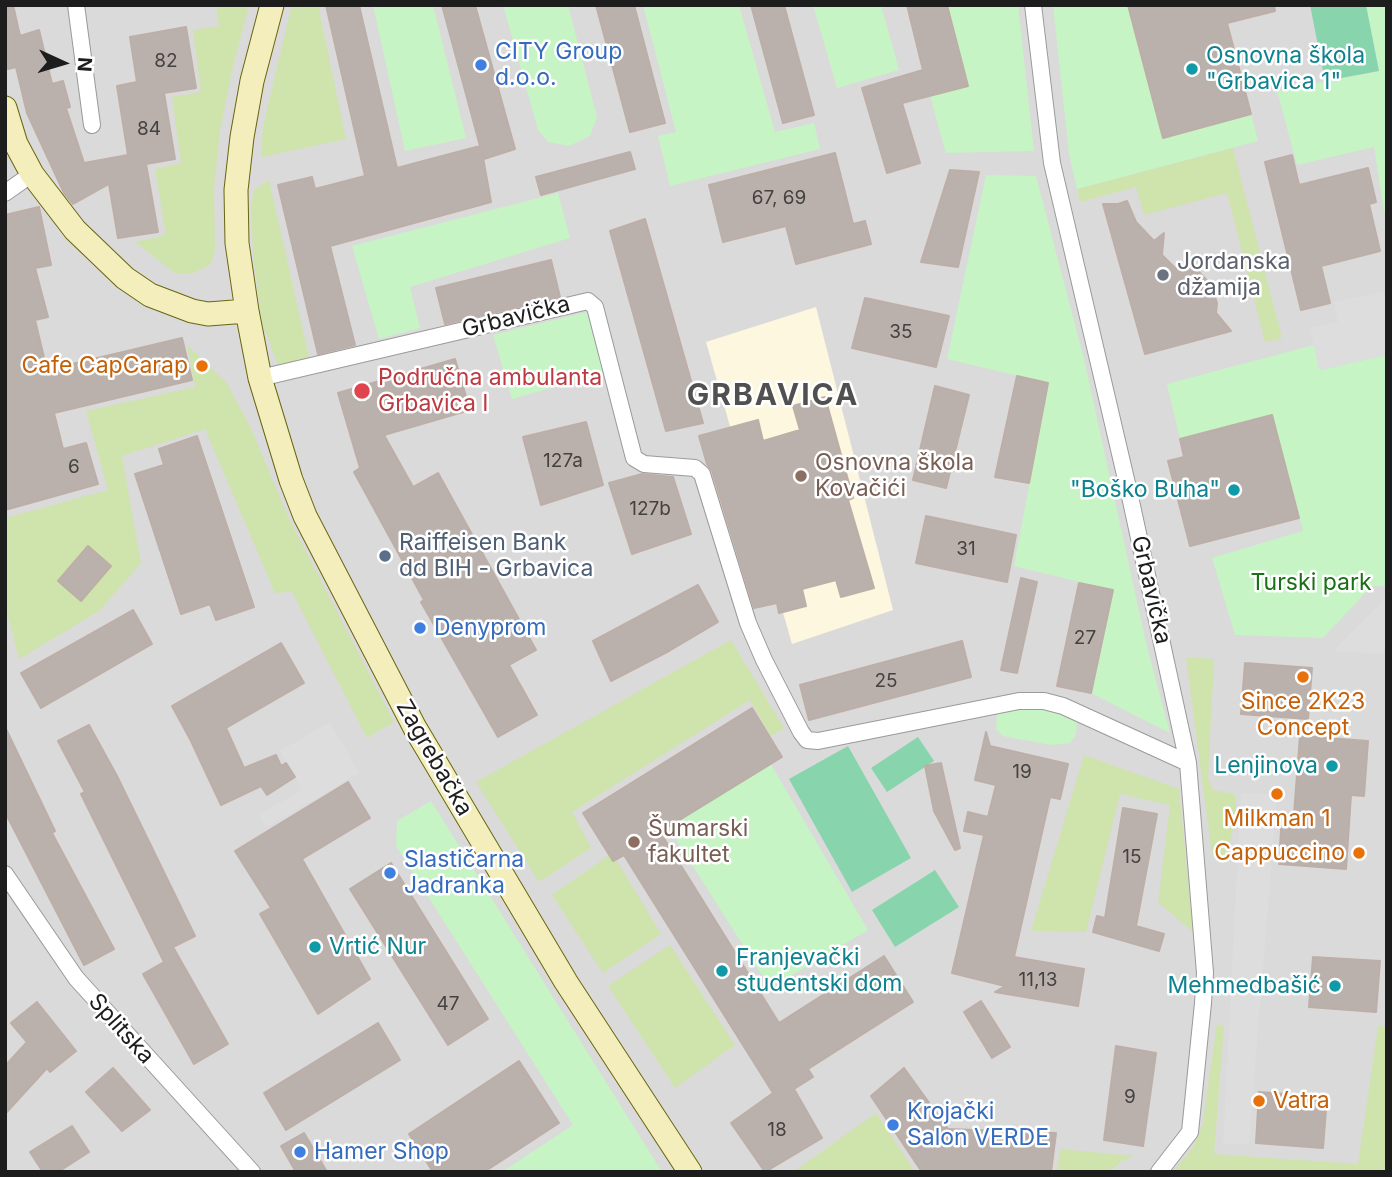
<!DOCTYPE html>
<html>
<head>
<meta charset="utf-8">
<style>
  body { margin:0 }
  #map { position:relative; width:1392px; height:1177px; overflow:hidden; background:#ede8e3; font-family:Inter,sans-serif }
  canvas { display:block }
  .frame { position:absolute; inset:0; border:7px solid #1d1d1d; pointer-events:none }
  .north { position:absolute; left:28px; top:28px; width:70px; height:70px; -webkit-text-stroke:5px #fff; paint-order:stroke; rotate:94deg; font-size:19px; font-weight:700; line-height:28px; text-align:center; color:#1d1d1d }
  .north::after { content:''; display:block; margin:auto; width:24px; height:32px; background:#1d1d1d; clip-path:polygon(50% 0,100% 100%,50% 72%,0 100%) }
</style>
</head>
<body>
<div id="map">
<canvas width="1392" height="1177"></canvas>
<div class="frame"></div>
<div class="north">N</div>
</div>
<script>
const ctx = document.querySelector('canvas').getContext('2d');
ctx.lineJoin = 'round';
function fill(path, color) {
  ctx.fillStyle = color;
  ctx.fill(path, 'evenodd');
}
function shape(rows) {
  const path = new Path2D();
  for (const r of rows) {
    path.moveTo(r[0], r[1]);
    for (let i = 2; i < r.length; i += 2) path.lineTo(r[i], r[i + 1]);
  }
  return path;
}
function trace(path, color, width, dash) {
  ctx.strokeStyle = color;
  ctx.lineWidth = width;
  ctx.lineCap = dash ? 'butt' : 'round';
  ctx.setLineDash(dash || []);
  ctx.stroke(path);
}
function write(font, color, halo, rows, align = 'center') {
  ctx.font = font + ' Inter,sans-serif';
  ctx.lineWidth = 5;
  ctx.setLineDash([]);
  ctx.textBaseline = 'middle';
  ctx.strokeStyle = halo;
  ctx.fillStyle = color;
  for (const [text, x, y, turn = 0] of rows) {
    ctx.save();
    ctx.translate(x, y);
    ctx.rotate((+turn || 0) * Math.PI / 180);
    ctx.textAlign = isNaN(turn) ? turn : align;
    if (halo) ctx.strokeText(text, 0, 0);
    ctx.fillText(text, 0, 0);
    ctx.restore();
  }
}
const residential = shape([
  [5,5,1387,5,1387,1172,5,1172]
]);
const education = shape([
  [816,307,893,610,792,644,706,342]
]);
const grass = shape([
  [216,5,249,5,232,71,220,131,214,188,215,250,211,264,191,274,175,273,135,242,166,235,155,169,181,163,172,97,201,92,193,30,219,26],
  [292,5,318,5,346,139,262,157,261,140,267,109],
  [1233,148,1282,338,1265,342,1227,193,1144,215,1136,187,1080,202,1077,189],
  [269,180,309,357,279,367,262,323,253,254,251,207,254,190],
  [187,345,226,382,250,426,289,519,394,722,367,738,292,592,275,593,205,429,122,456,141,563,99,611,19,659,5,605,5,518,108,490,86,411,195,387],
  [731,640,784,728,771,736,750,700,572,812,591,848,539,882,476,782],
  [1186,657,1214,659,1208,778,1213,790,1235,794,1237,817,1229,845,1225,855,1217,858,1212,855],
  [1084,755,1179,789,1193,932,1158,902,1170,805,1120,794,1086,932,1031,931],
  [612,853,661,934,603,973,552,895],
  [670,945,735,1045,675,1088,608,986],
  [1217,1024,1224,1026,1214,1154,1358,1164,1378,1026,1387,1027,1387,1172,1173,1172,1193,1147,1202,1127],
  [876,1113,915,1172,793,1172],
  [1060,1149,1134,1156,1120,1162,1109,1172,1057,1172]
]);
const park = shape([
  [373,5,433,5,466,138,405,151],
  [503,5,568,5,597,117,590,136,569,146,548,142,538,130],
  [643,5,739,5,775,132,814,123,820,149,670,186,658,136,676,132],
  [813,5,881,5,899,70,837,88],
  [947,5,1018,5,1034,151,946,153,930,96,968,86],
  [1053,5,1128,5,1163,138,1251,114,1258,141,1077,189,1069,154],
  [1366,5,1387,5,1387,229,1374,147,1297,165,1277,91,1379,71],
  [986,175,1036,176,1084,359,1146,643,1170,733,1091,693,1113,590,1014,566,1048,383,947,359],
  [558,193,570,238,410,287,420,328,379,339,352,246],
  [587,312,604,373,512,399,493,335],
  [1314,345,1320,370,1387,355,1387,586,1372,586,1323,638,1235,635,1212,558,1303,531,1273,416,1180,439,1167,384],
  [1010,707,1028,707,1067,714,1077,721,1076,735,1070,743,1052,745,1003,736,996,729,997,715],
  [769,761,868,930,770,988,667,825],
  [431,801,662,1172,502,1172,573,1125,396,846,397,821]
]);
const pitch = shape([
  [1310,5,1366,5,1379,71,1325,81],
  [918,737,934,761,887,792,871,768],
  [848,746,911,858,852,892,789,779],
  [935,870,959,907,895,947,872,910]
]);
const parking = shape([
  [1387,291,1387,355,1319,370,1310,328,1338,322,1334,302],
  [1387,599,1387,654,1334,651,1383,600],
  [330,722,359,773,266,828,258,815,302,790,280,751],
  [1241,793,1277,794,1249,1143,1223,1145]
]);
const building = shape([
  [5,5,13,5,20,36,39,30,52,84,63,81,70,107,66,108,84,163,128,155,117,86,137,82,130,37,186,27,196,88,164,93,175,159,146,164,158,232,118,238,109,184,73,204,64,193,27,113,16,67,8,69,5,58,5,5],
  [326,5,359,5,397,168,480,146,442,5,475,5,515,149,484,159,482,152,491,202,330,246,355,345,318,354,278,185,312,177,315,189,365,176,326,5],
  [596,5,634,5,665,123,630,132,596,5],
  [751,5,784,5,814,115,783,123,751,5],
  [907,5,947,5,968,86,902,103,920,163,887,173,862,88,923,70,907,5],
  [1128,5,1274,5,1275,11,1227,23,1251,114,1163,138,1128,5],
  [630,152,635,169,541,195,536,177,630,152],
  [835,153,853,224,865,221,871,244,796,264,786,226,723,242,709,185,835,153],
  [1292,155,1299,185,1368,168,1376,202,1369,204,1380,251,1321,266,1330,303,1301,310,1265,162,1292,155],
  [950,170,979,172,958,267,921,262,950,170],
  [1127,201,1136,222,1154,241,1164,233,1162,255,1175,268,1183,267,1199,272,1211,285,1217,303,1216,313,1231,331,1145,354,1103,204,1118,204,1127,201],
  [39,207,51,265,35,268,48,317,35,320,47,370,182,338,192,380,54,413,63,449,86,443,98,484,5,510,5,215,39,207],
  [645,219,703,423,666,431,610,231,645,219],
  [551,260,560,297,445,324,436,288,551,260],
  [865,298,949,316,936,367,852,348,865,298],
  [455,359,470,410,384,435,413,487,438,473,536,650,509,665,537,715,498,737,421,602,424,600,354,472,360,468,338,393,455,359],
  [1017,376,1048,383,1029,483,995,477,1017,376],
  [935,386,969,395,946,488,913,480,935,386],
  [825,397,853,498,848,500,874,588,841,597,836,580,802,589,806,606,779,613,777,603,754,608,712,471,707,464,699,436,758,420,763,441,800,430,793,406,825,397],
  [1272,415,1299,518,1190,546,1168,461,1184,457,1180,439,1272,415],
  [586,422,603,485,541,505,523,437,586,422],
  [197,436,254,607,216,620,210,604,181,614,135,474,164,465,159,449,197,436],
  [642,474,673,477,691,534,632,554,609,483,642,474],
  [926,516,1016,535,1007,582,916,563,926,516],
  [88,546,111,566,81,601,58,581,88,546],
  [1021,578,1037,582,1017,673,1001,670,1021,578],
  [1079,583,1113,590,1091,693,1057,686,1079,583],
  [698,585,718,622,669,651,611,681,593,641,698,585],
  [133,610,152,644,41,708,21,673,133,610],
  [962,641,971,677,809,720,800,685,962,641],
  [281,643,304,683,226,728,244,768,276,755,281,766,286,763,295,777,267,795,261,786,221,805,191,741,172,706,281,643],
  [1245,663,1312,668,1308,719,1241,714,1245,663],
  [752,708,782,757,660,832,779,1023,884,956,913,1002,808,1069,813,1077,794,1089,822,1138,765,1172,731,1123,773,1093,624,855,613,861,583,813,752,708],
  [89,725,117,776,195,936,173,947,228,1044,194,1064,143,974,164,962,81,794,85,792,58,741,89,725],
  [5,727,55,831,52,833,114,949,84,965,5,812,5,727],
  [986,732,990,746,1068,764,1060,799,1050,797,1014,957,1084,969,1078,1006,995,992,1005,986,952,973,984,835,964,831,968,812,988,817,996,785,975,780,986,732],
  [1300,736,1368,741,1364,796,1351,795,1346,869,1279,864,1282,813,1294,814,1300,736],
  [941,763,960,848,955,850,934,811,925,766,941,763],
  [348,782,370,818,302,859,370,979,318,1014,260,914,271,908,235,851,348,782],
  [1123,808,1157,814,1136,926,1164,934,1159,951,1093,932,1097,916,1105,918,1123,808],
  [391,863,488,1019,448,1045,350,889,391,863],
  [1313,957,1380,961,1376,1012,1309,1007,1313,957],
  [981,1001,1010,1047,992,1058,964,1012,981,1001],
  [37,1002,76,1051,50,1072,47,1068,5,1114,5,1066,27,1042,11,1023,37,1002],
  [378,1023,400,1060,286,1130,264,1093,378,1023],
  [1116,1046,1156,1053,1143,1146,1104,1140,1116,1046],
  [519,1061,559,1123,484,1172,433,1172,409,1134,519,1061],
  [113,1068,150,1110,122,1131,86,1092,113,1068],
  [904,1068,948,1129,1056,1133,1051,1172,922,1172,871,1096,904,1068],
  [1259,1092,1327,1097,1323,1148,1256,1143,1259,1092],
  [72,1126,89,1152,58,1172,43,1172,30,1152,72,1126],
  [304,1133,327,1172,296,1172,281,1146,304,1133]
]);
const minor = shape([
  [76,5,92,125],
  [1033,5,1052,163,1129,492,1188,763,1205,973,1203,1003,1190,1132,1159,1172],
  [5,193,32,174],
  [260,378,588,301,595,307,634,458,644,464,695,468,702,474,748,623,764,660,801,732,807,740,818,741,1019,701,1044,701,1063,706,1188,763],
  [5,874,76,978,252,1172]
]);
const secondary = shape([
  [272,5,252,81,242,137,236,190,237,243,247,311,260,378,291,480,305,516,415,728,566,982,690,1172],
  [5,108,16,144,32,174,75,230,125,278,150,295,192,311,208,314,247,311]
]);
const markers = [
  [481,65,7,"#3f7fe0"],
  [1192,69,7,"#0f9aa8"],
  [1163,275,7,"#6b7280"],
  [202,366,7,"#e8710a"],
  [362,391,9,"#e0444e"],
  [801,476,7,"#8d6e63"],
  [1234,490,7,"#0f9aa8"],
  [385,556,7,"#5c6f8a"],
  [420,628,7,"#3f7fe0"],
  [1303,677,7,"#e8710a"],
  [1332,766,7,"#0f9aa8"],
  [1277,794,7,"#e8710a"],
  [634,842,7,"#8d6e63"],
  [1359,853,7,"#e8710a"],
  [390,873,7,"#3f7fe0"],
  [315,947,7,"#0f9aa8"],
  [722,971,7,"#0f9aa8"],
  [1335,986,7,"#0f9aa8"],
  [1259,1101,7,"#e8710a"],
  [893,1125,7,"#3f7fe0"],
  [300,1152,7,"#3f7fe0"]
];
const numberNames = [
  ["82",166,61],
  ["84",149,129],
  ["67, 69",779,198],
  ["35",901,332],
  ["127a",563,461],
  ["6",74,467],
  ["127b",650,509],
  ["31",966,549],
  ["27",1085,638],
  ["25",886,681],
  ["19",1022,772],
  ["15",1132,857],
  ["11,13",1038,980],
  ["47",448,1004],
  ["9",1130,1097],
  ["18",777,1130]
];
const shopNames = [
  ["CITY Group",495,52],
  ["d.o.o.",495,78],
  ["Denyprom",434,628],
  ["Slastičarna",404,860],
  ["Jadranka",404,886],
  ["Krojački",907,1112],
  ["Salon VERDE",907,1138],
  ["Hamer Shop",314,1152]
];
const cultureNames = [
  ["Osnovna škola",1206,56],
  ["\"Grbavica 1\"",1206,82],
  ["\"Boško Buha\"",1220,490,"right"],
  ["Lenjinova",1318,766,"right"],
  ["Vrtić Nur",329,947],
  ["Franjevački",736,958],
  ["studentski dom",736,984],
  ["Mehmedbašić",1321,986,"right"]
];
const worshipNames = [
  ["Jordanska",1177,262],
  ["džamija",1177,288]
];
const streetNames = [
  ["Grbavička",516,317,-14],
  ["Grbavička",1151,590,77],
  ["Zagrebačka",434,758,60],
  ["Splitska",121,1029,48]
];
const foodNames = [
  ["Cafe CapCarap",188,366],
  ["Since 2K23",1303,702,"center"],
  ["Concept",1303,728,"center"],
  ["Milkman 1",1277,819,"center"],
  ["Cappuccino",1345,853],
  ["Vatra",1273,1101,"left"]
];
const healthNames = [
  ["Područna ambulanta",378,378],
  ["Grbavica I",378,404]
];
const educationNames = [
  ["Osnovna škola",815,463],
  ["Kovačići",815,489],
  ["Šumarski",648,829],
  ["fakultet",648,855]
];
const serviceNames = [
  ["Raiffeisen Bank",399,543],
  ["dd BIH - Grbavica",399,569]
];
const parkNames = [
  ["Turski park",1311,583]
];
const districtNames = [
  ["GRBAVICA",773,396]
];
fill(residential, '#dbdada');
fill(education, '#fcf7de');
fill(grass, '#cfe3ad');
fill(park, '#c6f4c4');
fill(pitch, '#88d5ad');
fill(parking, '#ddd');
fill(building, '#bab1ad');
trace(building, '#bdaea7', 2);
trace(minor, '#9a9a9a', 18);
trace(secondary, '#68660f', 25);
trace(minor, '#fff', 16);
trace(secondary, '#f3eebb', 23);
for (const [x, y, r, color] of markers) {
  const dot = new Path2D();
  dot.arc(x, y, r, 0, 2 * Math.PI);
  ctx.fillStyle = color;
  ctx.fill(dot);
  trace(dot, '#fff', 2.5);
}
write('19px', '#444241', null, numberNames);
write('23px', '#366cbe', '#fff', shopNames, 'left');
write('23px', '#0d838f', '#fff', cultureNames, 'left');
write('23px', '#5b616d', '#fff', worshipNames, 'left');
write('23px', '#1d1d1d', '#fff', streetNames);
write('23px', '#c56008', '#fff', foodNames, 'right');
write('23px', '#be3a42', '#fff', healthNames, 'left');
write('23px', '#785e54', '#fff', educationNames, 'left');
write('23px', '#4e5e75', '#fff', serviceNames, 'left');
write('23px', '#1a7015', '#fff', parkNames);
ctx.letterSpacing = '2px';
write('bold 30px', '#505050', '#fff', districtNames);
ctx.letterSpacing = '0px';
</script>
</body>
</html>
